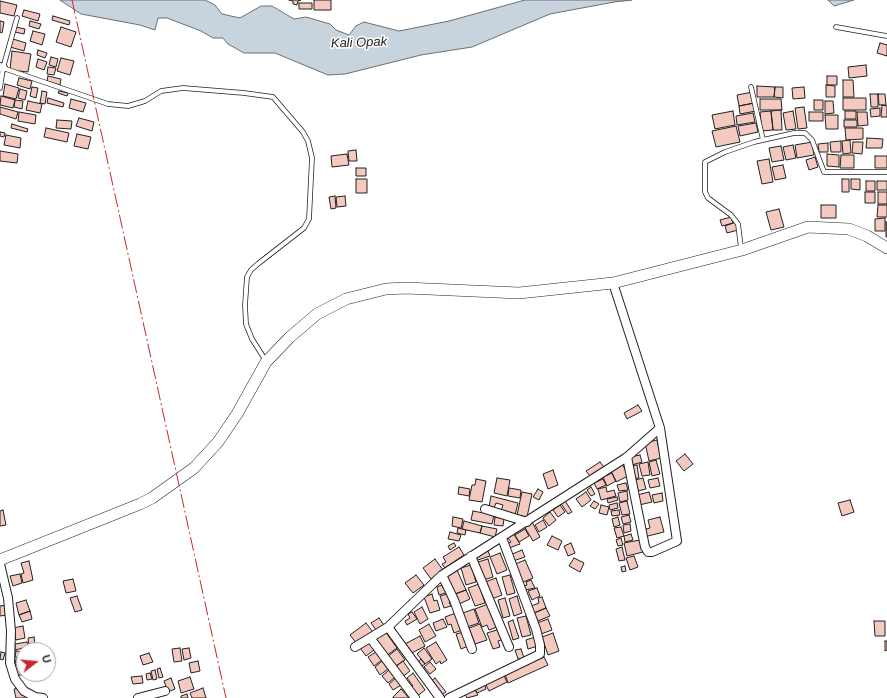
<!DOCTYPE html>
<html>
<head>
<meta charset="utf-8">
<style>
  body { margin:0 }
  #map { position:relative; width:887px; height:698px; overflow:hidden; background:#fff; font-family:Helvetica,sans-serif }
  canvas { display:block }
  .north { position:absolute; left:16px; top:642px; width:40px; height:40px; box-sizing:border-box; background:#fff; border:1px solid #a7a7a7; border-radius:50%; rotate:74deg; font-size:11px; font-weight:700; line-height:16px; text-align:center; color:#222 }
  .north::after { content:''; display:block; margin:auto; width:14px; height:18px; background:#c62828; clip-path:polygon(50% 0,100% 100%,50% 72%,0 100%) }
</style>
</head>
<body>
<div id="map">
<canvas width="887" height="698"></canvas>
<div class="north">U</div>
</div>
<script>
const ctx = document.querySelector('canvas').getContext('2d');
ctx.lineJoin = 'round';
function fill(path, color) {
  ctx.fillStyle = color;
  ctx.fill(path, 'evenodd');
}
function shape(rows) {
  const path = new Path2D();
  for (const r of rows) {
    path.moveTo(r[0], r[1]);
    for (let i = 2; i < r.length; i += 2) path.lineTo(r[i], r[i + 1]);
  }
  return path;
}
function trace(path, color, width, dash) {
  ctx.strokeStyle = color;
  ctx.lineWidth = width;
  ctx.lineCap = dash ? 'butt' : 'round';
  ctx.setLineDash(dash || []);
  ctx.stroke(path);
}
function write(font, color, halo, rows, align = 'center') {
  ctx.font = font + ' Helvetica,sans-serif';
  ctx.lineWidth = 3;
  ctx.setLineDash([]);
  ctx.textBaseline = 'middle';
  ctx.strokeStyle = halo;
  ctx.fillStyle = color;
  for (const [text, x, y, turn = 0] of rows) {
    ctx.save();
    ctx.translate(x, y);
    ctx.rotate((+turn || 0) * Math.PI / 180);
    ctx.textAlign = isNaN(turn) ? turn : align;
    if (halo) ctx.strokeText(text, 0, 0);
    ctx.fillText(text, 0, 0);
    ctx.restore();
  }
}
const water = shape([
  [60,0,205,0,215,5,222,14,240,18,261,6,272,6,294,19,306,17,330,24,336,30,349,35,356,26,364,22,399,31,449,21,525,0,632,0,614,2,550,14,472,47,421,55,345,74,328,75,275,53,244,53,228,44,223,38,213,38,201,31,167,18,158,18,155,30,140,25,81,14,60,0],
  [828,0,854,0,834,6,828,0]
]);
const building = shape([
  [289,0,301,0,298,1,297,5,293,4,293,1,289,0],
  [314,0,331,0,331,10,314,10,314,0],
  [0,1,17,5,14,16,0,13,0,1],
  [299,3,312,3,312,9,299,9,299,3],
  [24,10,40,14,38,21,22,16,24,10],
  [53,16,70,21,69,25,52,20,53,16],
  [0,21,4,22,2,33,0,32,0,21],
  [30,21,41,24,39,29,29,26,30,21],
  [16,27,25,29,24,34,15,32,16,27],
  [61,27,76,32,71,47,56,42,61,27],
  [33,31,45,34,42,45,30,41,33,31],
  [13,39,26,43,24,51,10,47,13,39],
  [880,43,887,45,887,56,877,53,880,43],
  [38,50,47,53,45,58,37,55,38,50],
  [12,51,31,54,28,72,10,70,12,51],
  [51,57,58,59,56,67,49,65,51,57],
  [61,58,74,61,70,75,57,71,61,58],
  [38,59,47,62,44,70,36,67,38,59],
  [866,65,867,76,849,78,848,67,866,65],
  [48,67,56,68,54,75,47,74,48,67],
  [48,76,61,79,60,85,47,81,48,76],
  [827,76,837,76,837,85,827,85,827,76],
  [19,78,32,81,30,89,17,85,19,78],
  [843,80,853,80,854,97,843,97,843,80],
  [5,84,19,88,16,99,3,96,5,84],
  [826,85,835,86,835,97,826,97,826,85],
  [757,86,775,87,774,97,757,97,757,86],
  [32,87,38,88,36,98,30,96,32,87],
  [775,87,783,87,783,98,774,97,775,87],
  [804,87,805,98,793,99,792,88,804,87],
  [20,89,27,91,25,100,18,98,20,89],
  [42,91,47,92,45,104,40,103,42,91],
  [59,91,68,93,67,96,58,93,59,91],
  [753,92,754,103,739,106,737,95,753,92],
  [870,94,878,94,878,107,871,107,870,94],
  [878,94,885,94,886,105,879,105,878,94],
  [1,96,15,100,13,108,0,105,1,96],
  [48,98,64,103,63,107,47,103,48,98],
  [843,98,866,98,866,110,843,110,843,98],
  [71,99,86,103,83,112,69,108,71,99],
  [760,99,781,99,782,110,760,110,760,99],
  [15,100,23,101,22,109,14,107,15,100],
  [814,100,823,100,823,110,814,110,814,100],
  [28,101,42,104,40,113,26,110,28,101],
  [825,101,833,101,834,113,825,114,825,101],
  [754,103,756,111,740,114,739,106,754,103],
  [882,105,887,106,887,117,881,117,882,105],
  [0,107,18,112,16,119,0,114,0,107],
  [804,107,807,128,798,129,795,108,804,107],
  [880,108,880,116,871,117,870,109,880,108],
  [781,110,782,130,773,130,771,111,781,110],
  [733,111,735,125,715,129,712,115,733,111],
  [771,111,773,130,762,131,760,112,771,111],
  [793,111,796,129,786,130,783,113,793,111],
  [845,111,856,111,856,119,845,119,845,111],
  [19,112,36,115,35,124,18,121,19,112],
  [809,112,823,112,823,121,809,121,809,112],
  [857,112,867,112,868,125,858,126,857,112],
  [753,113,755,122,737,125,736,116,753,113],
  [825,115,838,115,838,129,826,129,825,115],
  [79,118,94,122,92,131,76,126,79,118],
  [57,120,72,121,71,129,56,128,57,120],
  [844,120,857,120,857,127,844,127,844,120],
  [756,123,758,132,740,136,738,126,756,123],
  [12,124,28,129,27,132,11,128,12,124],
  [736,126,740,142,716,147,712,131,736,126],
  [46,128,69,133,67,142,44,137,46,128],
  [845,128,863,128,863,139,846,140,845,128],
  [0,132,5,133,4,137,0,136,0,132],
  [77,134,91,137,88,149,74,146,77,134],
  [6,135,21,138,20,148,4,145,6,135],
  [867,138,883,139,882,148,866,148,867,138],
  [850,140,851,153,843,154,842,141,850,140],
  [841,141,841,152,831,152,830,142,841,141],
  [812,142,814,155,797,158,795,145,812,142],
  [853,142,863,142,862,154,852,153,853,142],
  [828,143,828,152,819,152,818,144,828,143],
  [793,145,796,158,786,160,783,147,793,145],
  [781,146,784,160,772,162,769,148,781,146],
  [356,150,357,161,349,161,348,151,356,150],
  [0,151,18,154,17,163,0,161,0,151],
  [347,154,349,165,332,167,331,156,347,154],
  [827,154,839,155,839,167,827,166,827,154],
  [841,155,854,155,854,168,840,168,841,155],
  [875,156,887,156,887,168,875,168,875,156],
  [815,157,818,167,809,170,806,160,815,157],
  [769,159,773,182,762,184,757,161,769,159],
  [783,165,786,178,775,180,772,167,783,165],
  [356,168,366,168,366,176,356,176,356,168],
  [356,179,367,179,367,193,356,193,356,179],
  [842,179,849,179,849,192,842,192,842,179],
  [851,179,860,179,860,190,851,189,851,179],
  [866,181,875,181,875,191,866,191,866,181],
  [877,181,887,181,887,190,877,190,877,181],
  [865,192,875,192,875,203,865,203,865,192],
  [878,192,887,192,887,204,878,204,878,192],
  [335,196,336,208,331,209,329,197,335,196],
  [345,196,346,206,337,207,336,197,345,196],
  [821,205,836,205,836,218,821,218,821,205],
  [878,205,887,205,887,217,877,217,878,205],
  [779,209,784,227,771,230,766,212,779,209],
  [731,217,733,223,722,226,720,220,731,217],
  [885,218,885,231,875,231,875,219,885,218],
  [736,222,738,230,727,233,725,226,736,222],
  [886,222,887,222,887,237,886,237,886,222],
  [638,405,642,411,627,419,624,413,638,405],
  [657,440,661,458,649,461,645,443,657,440],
  [685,454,693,464,684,471,676,461,685,454],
  [640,455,642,462,632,465,630,457,640,455],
  [656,460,660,474,652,476,649,462,656,460],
  [600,462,604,467,590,476,586,471,600,462],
  [648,462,650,475,642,476,639,464,648,462],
  [622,463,628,476,616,482,610,469,622,463],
  [637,465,639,478,633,479,630,466,637,465],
  [553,470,558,485,548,489,543,474,553,470],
  [612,473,616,481,607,486,603,477,612,473],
  [497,478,510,480,507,496,494,493,497,478],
  [643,478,646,489,638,491,635,480,643,478],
  [658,478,660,486,650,488,648,480,658,478],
  [476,479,486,481,482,502,469,500,472,485,475,485,476,479],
  [603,479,606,485,597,489,594,483,603,479],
  [626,483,628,490,619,491,617,485,626,483],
  [459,487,470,489,469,496,458,494,459,487],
  [591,487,595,494,591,496,587,490,591,487],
  [606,487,607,492,614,490,616,496,601,500,598,489,606,487],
  [509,488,521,490,520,498,508,496,509,488],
  [538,489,543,492,539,500,533,497,538,489],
  [627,491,628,500,620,502,618,493,627,491],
  [522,492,532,494,527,517,517,515,522,492],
  [586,492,591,500,582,507,576,499,586,492],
  [649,492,652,502,639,505,637,495,649,492],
  [662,493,663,501,654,503,652,495,662,493],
  [491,496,518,503,515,515,501,511,503,505,496,503,494,508,489,507,491,496],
  [617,497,618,500,608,503,607,499,617,497],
  [564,499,572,512,568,514,560,502,564,499],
  [850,500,854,512,842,516,838,503,850,500],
  [594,501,599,504,595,509,590,506,594,501],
  [627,501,630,514,622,515,619,503,627,501],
  [617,503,618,508,610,510,609,505,617,503],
  [560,505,565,512,558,517,553,510,560,505],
  [601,505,609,507,607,515,599,513,601,505],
  [3,510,6,525,0,526,0,511,3,510],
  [619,510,620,515,612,516,611,511,619,510],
  [473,511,494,515,492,524,471,520,473,511],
  [550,512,556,520,549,526,543,518,550,512],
  [629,515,631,522,623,524,621,517,629,515],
  [453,517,463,519,461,528,452,526,453,517],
  [495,517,504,519,503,526,494,525,495,517],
  [618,517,620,525,614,527,612,519,618,517],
  [660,517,664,532,644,537,642,530,650,528,648,520,660,517],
  [543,520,547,527,539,532,535,525,543,520],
  [464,521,482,526,480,533,462,529,464,521],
  [532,522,540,537,533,541,524,526,532,522],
  [630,524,631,531,624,533,623,525,630,524],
  [482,526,497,529,495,537,480,533,482,526],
  [621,527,624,536,617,538,614,528,621,527],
  [458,528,466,530,465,535,457,533,458,528],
  [525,529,529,536,519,542,515,535,525,529],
  [450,532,461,535,459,541,448,539,450,532],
  [513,533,520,544,509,548,507,544,511,542,507,537,513,533],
  [631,534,633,540,625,542,624,536,631,534],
  [552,536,562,541,558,550,547,545,552,536],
  [621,538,623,545,618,546,616,540,621,538],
  [640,540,643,552,627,556,624,543,640,540],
  [454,543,456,546,450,550,448,546,454,543],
  [571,543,575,553,568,556,564,546,571,543],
  [459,547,464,555,445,568,442,564,446,562,443,557,459,547],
  [622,547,625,560,619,561,616,549,622,547],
  [522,550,525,557,513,561,510,555,522,550],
  [488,551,490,556,475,561,474,556,488,551],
  [500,553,507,570,497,574,490,557,500,553],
  [634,556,638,567,630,570,626,558,634,556],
  [574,558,584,563,580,572,569,566,574,558],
  [435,559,443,570,431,579,423,568,435,559],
  [488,559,493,577,483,580,478,562,488,559],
  [525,560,533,578,521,583,513,565,525,560],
  [29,561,33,580,23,583,21,574,24,573,21,563,29,561],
  [471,565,476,582,466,585,461,568,471,565],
  [625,566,626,571,622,572,621,567,625,566],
  [457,570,466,590,455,594,446,575,457,570],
  [20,574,22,583,13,586,10,576,20,574],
  [416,575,424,585,413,593,405,583,416,575],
  [510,575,515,593,507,595,502,577,510,575],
  [496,578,502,595,492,599,485,582,496,578],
  [73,579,76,591,66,593,63,581,73,579],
  [531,580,535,588,525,590,524,586,527,585,526,582,531,580],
  [479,584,485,603,475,606,468,588,479,584],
  [442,585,443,588,447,587,448,592,439,595,437,587,442,585],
  [537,588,540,596,532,600,528,591,537,588],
  [466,590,470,599,459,604,455,594,466,590],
  [451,593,453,601,449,602,451,606,444,608,440,596,451,593],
  [432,594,434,601,437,600,440,610,430,613,424,597,432,594],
  [77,596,82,610,75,612,70,598,77,596],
  [517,596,522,613,514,616,509,599,517,596],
  [542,597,546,608,534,613,531,606,539,603,538,598,542,597],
  [505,598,510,616,503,618,498,600,505,598],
  [26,600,30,611,19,615,16,603,26,600],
  [488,604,497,627,489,630,487,625,482,627,475,609,488,604],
  [7,605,8,615,0,616,0,606,7,605],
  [422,607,428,619,420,624,414,612,422,607],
  [546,608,550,616,538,621,534,613,546,608],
  [474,609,479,623,467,627,463,613,474,609],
  [30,611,32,619,22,622,19,615,30,611],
  [412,612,417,619,407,625,405,621,410,618,408,614,412,612],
  [456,613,462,630,454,633,451,624,448,625,445,617,456,613],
  [526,616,531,635,522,637,517,618,526,616],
  [379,618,384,625,376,630,371,623,379,618],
  [443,619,447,627,436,631,433,623,443,619],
  [548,619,552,630,541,634,537,623,548,619],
  [513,620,519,638,513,640,508,622,513,620],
  [874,621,885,621,885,636,875,636,874,621],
  [366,623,373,632,357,644,350,635,366,623],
  [429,624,436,636,425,642,419,630,429,624],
  [480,624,487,640,475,644,469,628,480,624],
  [23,626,25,638,16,640,13,628,23,626],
  [500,629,504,639,498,641,500,647,493,649,487,633,500,629],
  [385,631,397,648,386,656,374,639,385,631],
  [464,632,468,646,461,649,456,634,464,632],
  [553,633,559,651,548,655,542,637,553,633],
  [420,636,425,646,408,655,403,645,420,636],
  [34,637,35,646,29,647,28,638,34,637],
  [535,637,538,646,528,649,526,640,535,637],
  [885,641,887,641,887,650,885,651,885,641],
  [27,642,29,650,24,650,24,652,23,648,15,650,15,644,27,642],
  [369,642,374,650,366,656,360,648,369,642],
  [436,642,447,660,441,664,440,661,436,664,426,648,436,642],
  [180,648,182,661,174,662,172,649,180,648],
  [189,648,191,658,184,660,182,649,189,648],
  [424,648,432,659,425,664,417,654,424,648],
  [397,649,405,660,394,667,387,657,397,649],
  [521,649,524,658,518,659,515,650,521,649],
  [16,651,24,652,24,658,15,657,16,651],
  [1,652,5,653,3,660,0,659,1,652],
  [376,652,382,660,374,666,368,657,376,652],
  [149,653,153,662,143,665,140,656,149,653],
  [544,657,548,665,508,683,505,674,544,657],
  [16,659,22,659,21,665,15,665,16,659],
  [421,659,425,664,419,668,416,664,421,659],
  [198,661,200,671,191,673,189,663,198,661],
  [382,661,388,669,380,675,375,667,382,661],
  [403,661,410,671,401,678,394,668,403,661],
  [430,662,436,669,430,674,424,667,430,662],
  [14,665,23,666,22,675,15,675,14,665],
  [160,668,163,677,159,678,157,669,160,668],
  [155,670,157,679,153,680,151,671,155,670],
  [389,670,395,677,388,683,382,676,389,670],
  [150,673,152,679,147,680,146,674,150,673],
  [413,673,425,690,416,697,409,689,413,686,407,678,413,673],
  [503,674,507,682,489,691,485,683,503,674],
  [142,676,143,683,133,684,131,677,142,676],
  [190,677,194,689,181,693,178,681,190,677],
  [171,678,175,689,168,692,164,681,171,678],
  [396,678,401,685,393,690,389,684,396,678],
  [435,678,446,692,440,696,430,682,435,678],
  [484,683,486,689,477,693,474,687,484,683],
  [20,688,21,695,29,694,30,698,16,698,14,689,20,688],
  [203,688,206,698,192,698,190,693,203,688],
  [474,688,478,695,467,698,464,693,474,688],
  [401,689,409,698,393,698,393,697,401,689],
  [187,694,188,698,181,698,181,696,187,694]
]);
const lane = shape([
  [836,27,887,36],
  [3,68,108,104,128,106,145,101,161,91,183,88,244,93,273,97,303,132,308,141,312,158,309,219,304,228,259,263,251,270,247,277,245,305,246,324,252,339,266,361],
  [751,87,763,140],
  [0,88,3,68,17,18],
  [741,248,738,224,731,215,708,198,705,192,705,162,725,152,754,142,794,133,805,133,812,140,824,172,887,172]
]);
const street = shape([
  [0,67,3,68],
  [613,283,660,428,677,541,652,552,648,552,645,547,627,457],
  [485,509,527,522],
  [471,556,509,647],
  [0,564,8,598,11,631,10,663,15,679,24,691,35,697,43,698],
  [442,575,454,600,472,649],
  [388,627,440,698],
  [371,639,415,698],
  [355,647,388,627,442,575,627,457,660,428],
  [138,698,165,691],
  [449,698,540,654,540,645,536,629,502,538]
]);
const secondary = shape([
  [0,560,140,504,152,498,194,468,218,442,237,414,266,362,290,337,317,314,346,299,386,289,406,288,519,293,613,283,742,250,808,227,849,229,867,236,887,248]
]);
const power = shape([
  [72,0,226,698]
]);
const waterNames = [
  ["Kali Opak",359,43,-2]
];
fill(water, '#c7d3dd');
trace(water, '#6f6f6f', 1);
fill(building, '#f3c9c0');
trace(building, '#222', 1);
trace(lane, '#222', 5.5);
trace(street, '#222', 10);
trace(secondary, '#222', 12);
trace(lane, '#fff', 4);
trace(street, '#fff', 8);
trace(secondary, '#fff', 11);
trace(power, '#c62828', 1, [14, 3, 2, 3]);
write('italic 13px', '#222', '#fff', waterNames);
</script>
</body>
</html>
